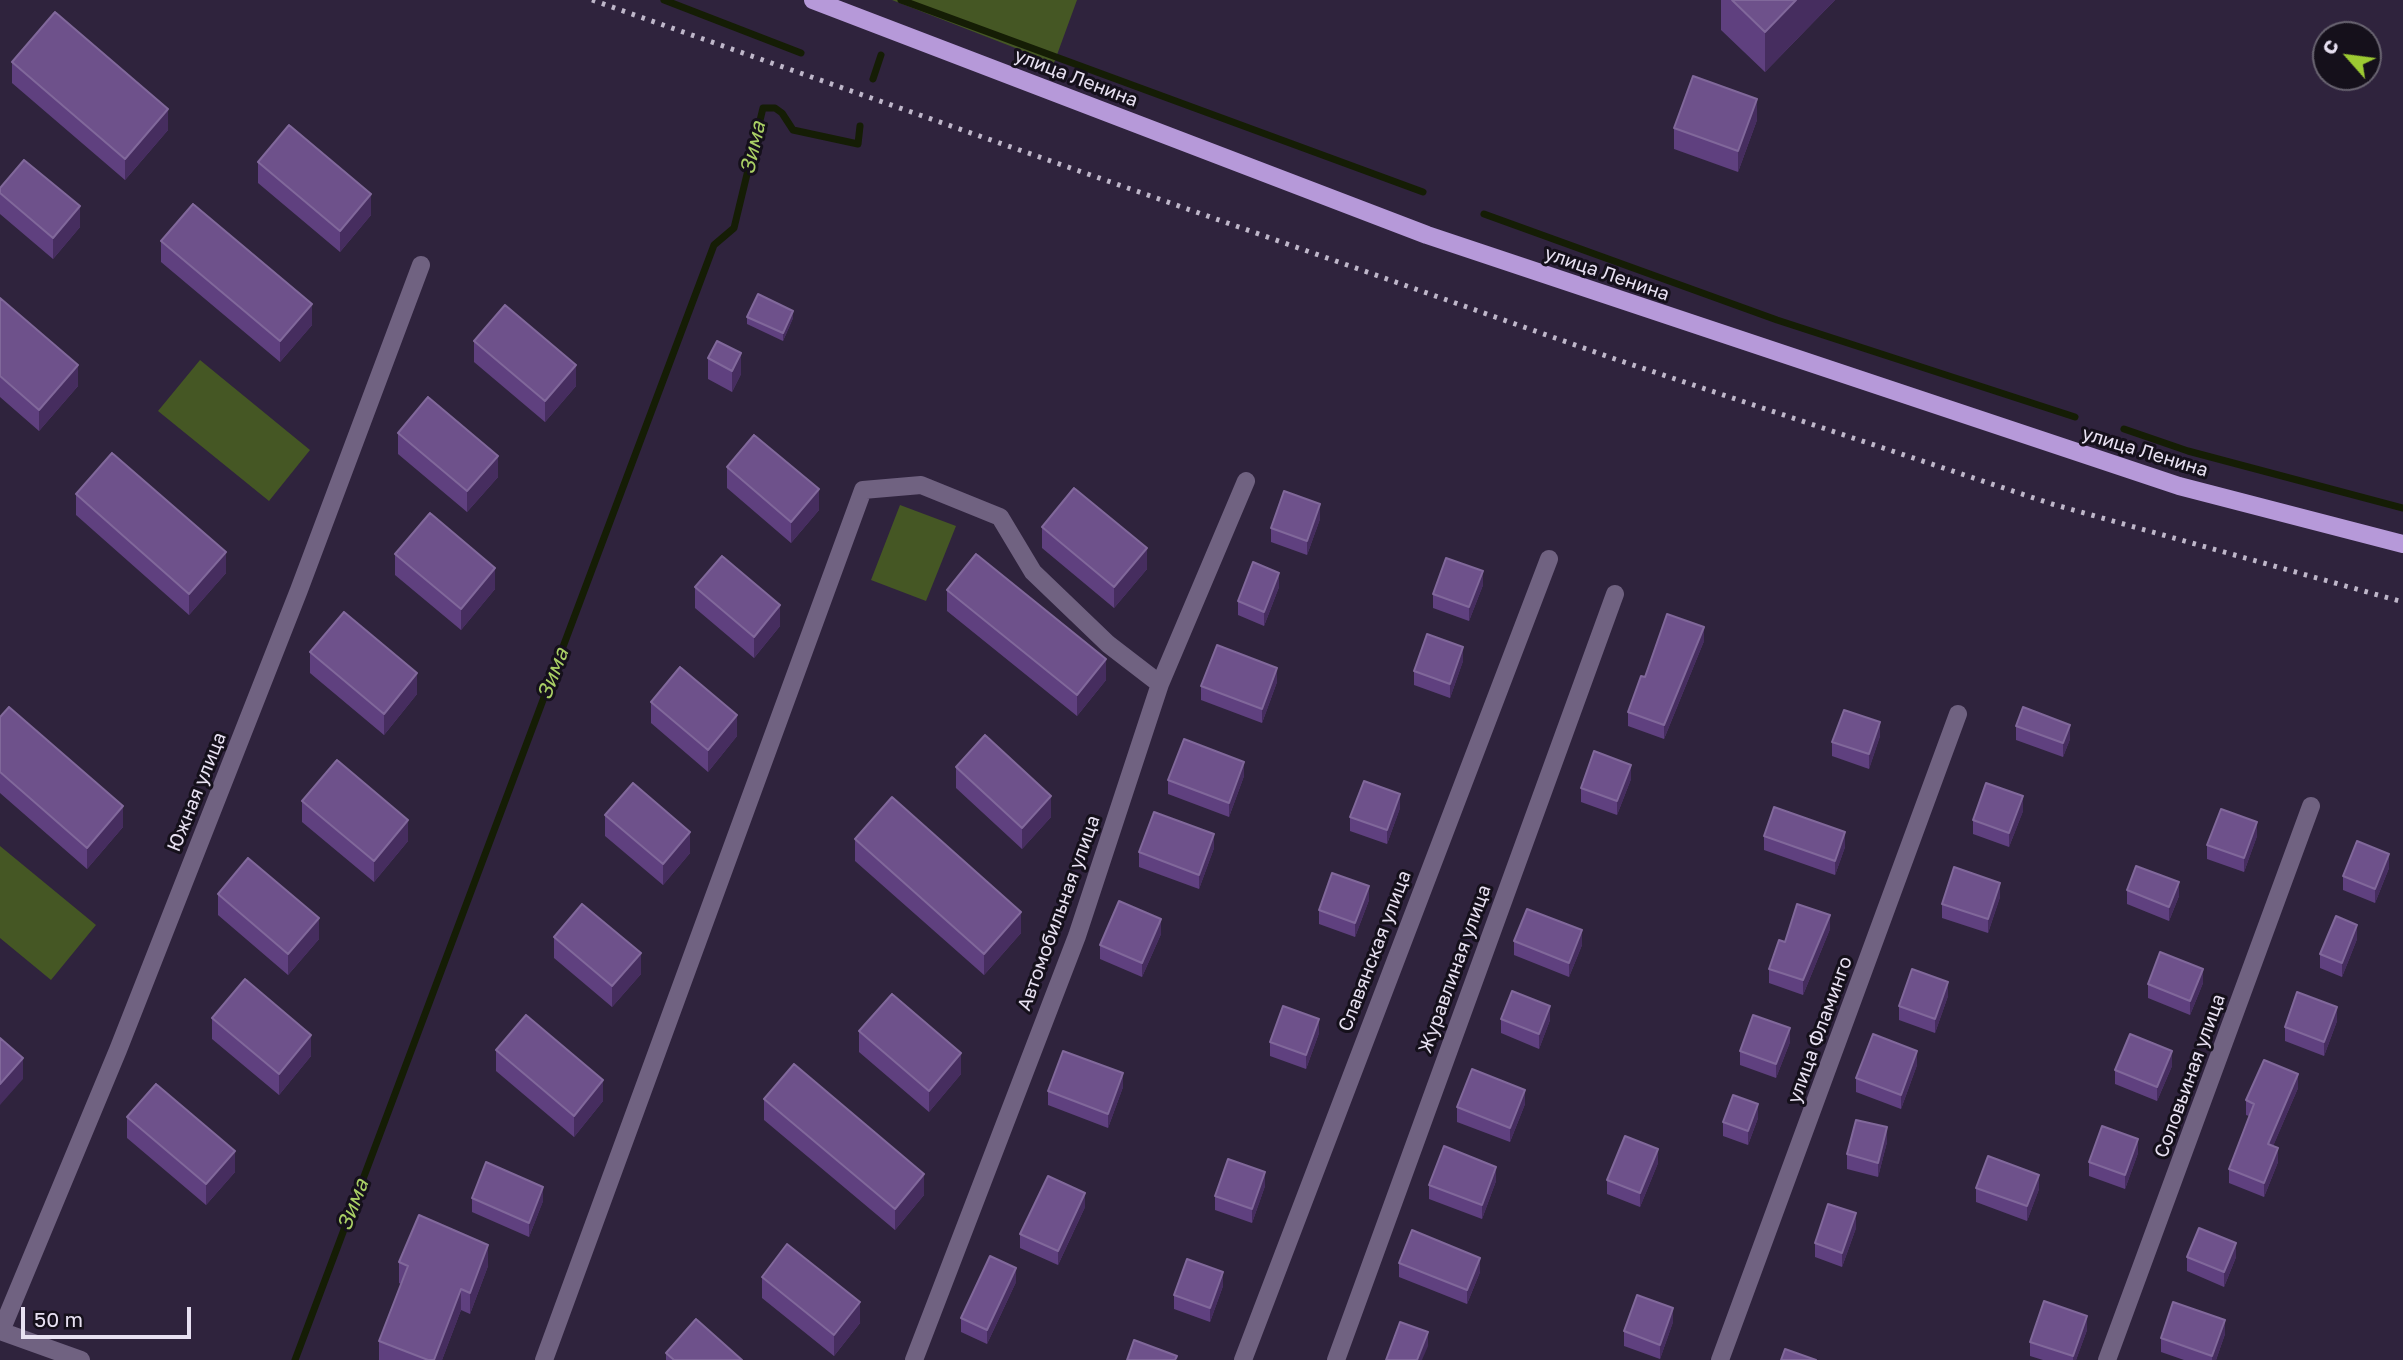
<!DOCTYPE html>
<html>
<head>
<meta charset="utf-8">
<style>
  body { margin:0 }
  #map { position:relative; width:2403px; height:1360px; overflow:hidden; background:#2f233d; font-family:"Golos Text",sans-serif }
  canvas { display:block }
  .north { position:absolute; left:2312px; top:21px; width:70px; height:70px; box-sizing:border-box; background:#15101b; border:2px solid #696471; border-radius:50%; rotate:298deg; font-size:19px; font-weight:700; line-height:28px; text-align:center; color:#e8e1f2 }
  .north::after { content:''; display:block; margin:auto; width:24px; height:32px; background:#9cca32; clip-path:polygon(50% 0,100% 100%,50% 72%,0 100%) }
  .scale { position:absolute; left:21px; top:1307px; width:170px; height:32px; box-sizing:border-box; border:4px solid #e8e1f2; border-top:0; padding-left:9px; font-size:21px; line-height:24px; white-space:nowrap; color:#e8e1f2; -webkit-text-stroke:5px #15101b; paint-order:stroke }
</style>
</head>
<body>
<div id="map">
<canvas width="2403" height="1360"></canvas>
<div class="north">С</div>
<div class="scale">50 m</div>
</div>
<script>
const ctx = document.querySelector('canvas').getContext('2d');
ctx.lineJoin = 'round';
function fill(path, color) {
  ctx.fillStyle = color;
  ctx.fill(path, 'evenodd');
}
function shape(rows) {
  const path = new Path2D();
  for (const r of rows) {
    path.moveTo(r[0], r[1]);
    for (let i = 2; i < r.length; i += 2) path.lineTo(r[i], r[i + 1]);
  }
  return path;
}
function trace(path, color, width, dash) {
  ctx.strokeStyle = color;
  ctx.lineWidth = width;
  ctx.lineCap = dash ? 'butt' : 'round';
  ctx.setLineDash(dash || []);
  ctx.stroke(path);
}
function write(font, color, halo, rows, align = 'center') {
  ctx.font = font + ' "Golos Text",sans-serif';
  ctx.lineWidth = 6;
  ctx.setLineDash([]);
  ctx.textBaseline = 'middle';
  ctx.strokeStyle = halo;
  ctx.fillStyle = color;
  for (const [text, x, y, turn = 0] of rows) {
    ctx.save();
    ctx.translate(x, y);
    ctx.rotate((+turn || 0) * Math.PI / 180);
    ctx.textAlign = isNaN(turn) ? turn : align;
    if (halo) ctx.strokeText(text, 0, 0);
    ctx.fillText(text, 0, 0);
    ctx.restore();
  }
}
const green = shape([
  [892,0,1077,0,1054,63],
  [200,360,310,450,269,501,158,411],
  [900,505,956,526,926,601,871,580],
  [0,846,96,925,51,980,0,938]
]);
const stream = shape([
  [664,0,801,53],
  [901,0,1423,192],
  [873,79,881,55],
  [1484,214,1777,320,2075,417],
  [2124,429,2188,451,2403,508],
  [295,1360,714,245,734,228,763,108,775,108,782,113,793,130,858,144,860,126]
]);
const minor = shape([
  [0,1331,81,1360],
  [1,1331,118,1050,299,590,421,265],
  [544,1360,863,490,921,485,1000,517,1033,572,1108,644,1160,684],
  [914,1360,1077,936,1160,684,1246,481],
  [1243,1360,1549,559],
  [1336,1360,1615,594],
  [1720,1360,1958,714],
  [2107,1360,2311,806]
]);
const major = shape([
  [813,0,1427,235,2179,486,2403,544]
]);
const rail = shape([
  [592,0,1615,359,2052,504,2403,602]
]);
const wall = shape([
  [1721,0,1835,0,1765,72,1721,30],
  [12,62,168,130,125,180,12,83],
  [1757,120,1738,172,1674,149,1674,128],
  [258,162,371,215,340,252,258,183],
  [0,188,80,227,53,259,0,214],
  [161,241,312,325,280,362,161,262],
  [0,298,78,386,39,431,0,397],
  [747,317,793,318,783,341,747,324],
  [474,341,576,386,545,422,474,362],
  [708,358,741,374,732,392,708,379],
  [398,433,498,477,467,512,398,454],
  [727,467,819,510,791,543,727,488],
  [76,494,226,573,189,615,76,515],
  [1320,519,1307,555,1271,542,1271,528],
  [1042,527,1147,569,1114,608,1042,548],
  [395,554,495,589,461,630,395,575],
  [1483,585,1469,621,1433,608,1433,594],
  [695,587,780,626,754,658,695,608],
  [1279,587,1264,626,1238,615,1238,601],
  [947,590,1106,680,1077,716,947,611],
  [1704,641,1664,739,1628,726,1628,712,1645,677],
  [310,652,417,694,384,735,310,673],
  [1463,661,1450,698,1414,685,1414,671],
  [1277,682,1262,723,1201,700,1201,686],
  [651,702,737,736,708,772,651,723],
  [0,717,123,827,87,869,0,793],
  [2016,726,2070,739,2063,757,2016,740],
  [1880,736,1869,769,1832,756,1832,742],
  [956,767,1051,817,1022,849,956,788],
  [1244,776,1229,817,1168,794,1168,780],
  [1631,779,1617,815,1581,802,1581,788],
  [302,801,408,841,374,882,302,822],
  [1400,808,1387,844,1350,831,1350,817],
  [2023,811,2009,847,1973,834,1973,820],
  [605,815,690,853,663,885,605,836],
  [1764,836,1845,847,1835,875,1764,850],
  [2257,836,2244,872,2207,859,2207,845],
  [855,839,1021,933,984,975,855,861],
  [1214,848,1199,889,1139,867,1139,852],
  [2389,868,2375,903,2343,890,2343,876],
  [2127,890,2179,896,2169,921,2127,904],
  [218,894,319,939,288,975,218,915],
  [2000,897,1988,933,1942,918,1942,904],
  [1369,900,1355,937,1319,924,1319,910],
  [1830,929,1803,995,1769,983,1769,969],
  [1161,934,1142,977,1100,959,1100,945],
  [554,937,641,974,612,1007,554,958],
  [2357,939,2342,977,2320,968,2320,954],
  [1514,941,1582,945,1569,977,1514,955],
  [2203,983,2190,1015,2148,998,2148,984],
  [1948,996,1935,1033,1899,1020,1899,1006],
  [212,1018,311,1056,279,1095,212,1039],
  [1501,1019,1550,1020,1539,1049,1501,1033],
  [2337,1021,2324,1056,2285,1041,2285,1027],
  [859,1031,961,1074,929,1112,859,1052],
  [1319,1033,1306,1069,1270,1056,1270,1042],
  [1790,1042,1776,1078,1740,1065,1740,1051],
  [496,1050,603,1101,574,1137,496,1071],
  [1917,1065,1901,1109,1856,1092,1856,1078],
  [2172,1066,2157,1101,2115,1084,2115,1070],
  [1123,1087,1108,1128,1048,1105,1048,1091],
  [2298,1088,2273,1146,2278,1162,2264,1197,2229,1183,2229,1169,2249,1116,2246,1115,2246,1100],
  [764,1099,924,1195,895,1230,764,1120],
  [1525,1104,1510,1142,1457,1122,1457,1107],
  [127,1117,235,1172,206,1205,127,1138],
  [1758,1118,1748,1145,1723,1136,1723,1122],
  [1887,1142,1878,1177,1847,1169,1847,1154],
  [2138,1153,2125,1189,2089,1176,2089,1162],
  [1658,1163,1640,1207,1607,1194,1607,1180],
  [1496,1181,1482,1219,1429,1199,1429,1185],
  [1265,1186,1252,1223,1215,1210,1215,1196],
  [1976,1188,2039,1189,2027,1221,1976,1202],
  [472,1198,543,1201,529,1237,472,1212],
  [1085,1207,1058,1265,1020,1248,1020,1234],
  [1856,1228,1842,1267,1815,1257,1815,1243],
  [2187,1257,2236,1257,2224,1287,2187,1271],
  [399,1262,488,1266,470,1314,461,1310,442,1360,379,1360,379,1341,401,1284,399,1283],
  [1399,1263,1480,1272,1467,1304,1399,1277],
  [762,1277,860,1323,834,1356,762,1298],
  [1016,1282,987,1344,961,1332,961,1318],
  [1223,1286,1210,1322,1174,1309,1174,1295],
  [1673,1322,1660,1359,1624,1346,1624,1331],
  [2087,1330,2076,1360,2043,1360,2030,1356,2030,1342],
  [2225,1334,2216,1360,2184,1360,2161,1352,2161,1338],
  [666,1353,742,1360,666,1360]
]);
const shadedWall = shape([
  [1796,0,1835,0,1765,72,1765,32],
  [1757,99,1757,120,1738,172,1738,151],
  [168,109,168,130,125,180,125,159],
  [371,194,371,215,340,252,340,231],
  [80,206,80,227,53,259,53,238],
  [312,304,312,325,280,362,280,341],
  [793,311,793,318,783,341,783,333],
  [741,353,741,374,732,392,732,371],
  [78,365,78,386,39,431,39,410],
  [576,365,576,386,545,422,545,401],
  [498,456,498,477,467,512,467,491],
  [819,489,819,510,791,543,791,522],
  [1320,504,1320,519,1307,555,1307,541],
  [1147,548,1147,569,1114,608,1114,587],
  [226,552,226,573,189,615,189,594],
  [495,568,495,589,461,630,461,609],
  [1483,571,1483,585,1469,621,1469,607],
  [1279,573,1279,587,1264,626,1264,612],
  [780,605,780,626,754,658,754,637],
  [1704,627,1704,641,1664,739,1664,725],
  [1463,647,1463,661,1450,698,1450,684],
  [1106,659,1106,680,1077,716,1077,695],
  [1277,668,1277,682,1262,723,1262,709],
  [417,673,417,694,384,735,384,714],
  [737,715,737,736,708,772,708,750],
  [1880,722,1880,736,1869,769,1869,754],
  [2070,725,2070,739,2063,757,2063,743],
  [1244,762,1244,776,1229,817,1229,803],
  [1631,765,1631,779,1617,815,1617,801],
  [1400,794,1400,808,1387,844,1387,830],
  [1051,796,1051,817,1022,849,1022,828],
  [2023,796,2023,811,2009,847,2009,833],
  [123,806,123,827,87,869,87,848],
  [408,820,408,841,374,882,374,861],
  [2257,822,2257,836,2244,872,2244,858],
  [690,832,690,853,663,885,663,864],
  [1845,832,1845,847,1835,875,1835,861],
  [1214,834,1214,848,1199,889,1199,875],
  [2389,854,2389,868,2375,903,2375,889],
  [2179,882,2179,896,2169,921,2169,907],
  [2000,883,2000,897,1988,933,1988,919],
  [1369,886,1369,900,1355,937,1355,923],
  [1021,912,1021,933,984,975,984,954],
  [1830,915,1830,929,1803,995,1803,980],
  [319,918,319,939,288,975,288,954],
  [1161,919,1161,934,1142,977,1142,963],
  [2357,925,2357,939,2342,977,2342,963],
  [1582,930,1582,945,1569,977,1569,963],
  [641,953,641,974,612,1007,612,986],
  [2203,969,2203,983,2190,1015,2190,1001],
  [1948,982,1948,996,1935,1033,1935,1019],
  [1550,1006,1550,1020,1539,1049,1539,1034],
  [2337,1007,2337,1021,2324,1056,2324,1042],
  [1319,1019,1319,1033,1306,1069,1306,1055],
  [1790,1028,1790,1042,1776,1078,1776,1064],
  [311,1035,311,1056,279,1095,279,1074],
  [1917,1051,1917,1065,1901,1109,1901,1095],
  [2172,1051,2172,1066,2157,1101,2157,1087],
  [961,1053,961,1074,929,1112,929,1091],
  [23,1058,23,1079,0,1105,0,1084],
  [1123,1073,1123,1087,1108,1128,1108,1114],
  [2298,1074,2298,1088,2268,1158,2268,1144],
  [603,1080,603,1101,574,1137,574,1116],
  [1525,1090,1525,1104,1510,1142,1510,1128],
  [1758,1104,1758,1118,1748,1145,1748,1131],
  [1887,1127,1887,1142,1878,1177,1878,1163],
  [2138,1139,2138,1153,2125,1189,2125,1175],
  [2278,1148,2278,1162,2264,1197,2264,1183],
  [1658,1149,1658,1163,1640,1207,1640,1193],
  [235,1151,235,1172,206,1205,206,1184],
  [1496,1167,1496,1181,1482,1219,1482,1205],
  [1265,1172,1265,1186,1252,1223,1252,1209],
  [924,1174,924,1195,895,1230,895,1209],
  [2039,1175,2039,1189,2027,1221,2027,1206],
  [543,1187,543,1201,529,1237,529,1223],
  [1085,1193,1085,1207,1058,1265,1058,1251],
  [1856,1213,1856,1228,1842,1267,1842,1253],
  [2236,1243,2236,1257,2224,1287,2224,1272],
  [488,1245,488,1266,470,1314,470,1293],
  [1480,1258,1480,1272,1467,1304,1467,1290],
  [1016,1268,1016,1282,987,1344,987,1330],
  [1223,1272,1223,1286,1210,1322,1210,1308],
  [461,1289,461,1310,442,1360,434,1360],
  [860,1302,860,1323,834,1356,834,1335],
  [1673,1308,1673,1322,1660,1359,1660,1345],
  [2087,1316,2087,1330,2076,1360,2073,1360,2073,1356],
  [2225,1320,2225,1334,2216,1360,2212,1360,2212,1356],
  [1428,1332,1428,1346,1422,1360,1417,1360]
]);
const building = shape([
  [1732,0,1796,0,1765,32,1732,0],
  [55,12,168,109,125,159,12,62,55,12],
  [1693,76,1757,99,1738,151,1674,128,1693,76],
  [289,125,371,194,340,231,258,162,289,125],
  [24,160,80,206,53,238,0,193,0,188,24,160],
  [193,204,312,304,280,341,161,241,193,204],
  [758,294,793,311,783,333,747,317,758,294],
  [0,298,78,365,39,410,0,376,0,298],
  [505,305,576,365,545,401,474,341,505,305],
  [717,341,741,353,732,371,708,358,717,341],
  [428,397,498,456,467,491,398,433,428,397],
  [754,435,819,489,791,522,727,467,754,435],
  [112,453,226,552,189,594,76,494,112,453],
  [1074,488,1147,548,1114,587,1042,527,1074,488],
  [1284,491,1320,504,1307,541,1271,528,1284,491],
  [430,513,495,568,461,609,395,554,430,513],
  [976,554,1106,659,1077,695,947,590,976,554],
  [722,556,780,605,754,637,695,587,722,556],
  [1446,558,1483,571,1469,607,1433,594,1446,558],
  [1253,562,1279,573,1264,612,1238,601,1253,562],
  [344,612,417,673,384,714,310,652,344,612],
  [1667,614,1704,627,1664,725,1628,712,1641,676,1645,677,1667,614],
  [1427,634,1463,647,1450,684,1414,671,1427,634],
  [1217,645,1277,668,1262,709,1201,686,1217,645],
  [680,667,737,715,708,750,651,702,680,667],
  [9,707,123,806,87,848,0,772,0,717,9,707],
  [2023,707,2070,725,2063,743,2016,726,2023,707],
  [1844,710,1880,722,1869,754,1832,742,1844,710],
  [985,735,1051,796,1022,828,956,767,985,735],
  [1184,739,1244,762,1229,803,1168,780,1184,739],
  [1594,751,1631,765,1617,801,1581,788,1594,751],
  [337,760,408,820,374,861,302,801,337,760],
  [1364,781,1400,794,1387,830,1350,817,1364,781],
  [633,783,690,832,663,864,605,815,633,783],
  [1986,783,2023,796,2009,833,1973,820,1986,783],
  [892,797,1021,912,984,954,855,839,892,797],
  [1774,807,1845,832,1835,861,1764,836,1774,807],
  [2221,809,2257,822,2244,858,2207,845,2221,809],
  [1154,812,1214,834,1199,875,1139,852,1154,812],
  [2357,841,2389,854,2375,889,2343,876,2357,841],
  [248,858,319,918,288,954,218,894,248,858],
  [2136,866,2179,882,2169,907,2127,890,2136,866],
  [1954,867,2000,883,1988,919,1942,904,1954,867],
  [1332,873,1369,886,1355,923,1319,910,1332,873],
  [1119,901,1161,919,1142,963,1100,945,1119,901],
  [582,904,641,953,612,986,554,937,582,904],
  [1797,904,1830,915,1803,980,1769,969,1779,940,1785,942,1797,904],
  [1527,909,1582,930,1569,963,1514,941,1527,909],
  [2336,916,2357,925,2342,963,2320,954,2336,916],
  [2160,952,2203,969,2190,1001,2148,984,2160,952],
  [1912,969,1948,982,1935,1019,1899,1006,1912,969],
  [245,979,311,1035,279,1074,212,1018,245,979],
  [1512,991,1550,1006,1539,1034,1501,1019,1512,991],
  [2297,992,2337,1007,2324,1042,2285,1027,2297,992],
  [892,994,961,1053,929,1091,859,1031,892,994],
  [1283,1006,1319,1019,1306,1055,1270,1042,1283,1006],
  [526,1015,603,1080,574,1116,496,1050,526,1015],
  [1753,1015,1790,1028,1776,1064,1740,1051,1753,1015],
  [1873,1034,1917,1051,1901,1095,1856,1078,1873,1034],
  [2130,1034,2172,1051,2157,1087,2115,1070,2130,1034],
  [0,1038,23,1058,0,1084,0,1038],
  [1063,1051,1123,1073,1108,1114,1048,1091,1063,1051],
  [2264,1060,2298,1074,2268,1144,2278,1148,2264,1183,2229,1169,2254,1104,2246,1100,2264,1060],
  [794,1064,924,1174,895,1209,764,1099,794,1064],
  [1472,1069,1525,1090,1510,1128,1457,1107,1472,1069],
  [156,1084,235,1151,206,1184,127,1117,156,1084],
  [1733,1095,1758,1104,1748,1131,1723,1122,1733,1095],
  [1856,1120,1887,1127,1878,1163,1847,1154,1856,1120],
  [2102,1126,2138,1139,2125,1175,2089,1162,2102,1126],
  [1625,1136,1658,1149,1640,1193,1607,1180,1625,1136],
  [1444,1146,1496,1167,1482,1205,1429,1185,1444,1146],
  [1988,1156,2039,1175,2027,1206,1976,1188,1988,1156],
  [1228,1159,1265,1172,1252,1209,1215,1196,1228,1159],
  [486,1162,543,1187,529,1223,472,1198,486,1162],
  [1048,1176,1085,1193,1058,1251,1020,1234,1048,1176],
  [1828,1204,1856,1213,1842,1253,1815,1243,1828,1204],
  [419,1215,488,1245,470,1293,461,1289,434,1360,428,1360,379,1341,408,1266,399,1262,419,1215],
  [2199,1228,2236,1243,2224,1272,2187,1257,2199,1228],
  [1412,1230,1480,1258,1467,1290,1399,1263,1412,1230],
  [787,1244,860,1302,834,1335,762,1277,787,1244],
  [990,1256,1016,1268,987,1330,961,1318,990,1256],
  [1187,1259,1223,1272,1210,1308,1174,1295,1187,1259],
  [1637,1295,1673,1308,1660,1345,1624,1331,1637,1295],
  [2044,1301,2087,1316,2073,1356,2030,1342,2044,1301],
  [2173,1302,2225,1320,2212,1356,2161,1338,2173,1302],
  [696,1319,742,1360,674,1360,666,1353,696,1319],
  [1400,1322,1428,1332,1417,1360,1386,1360,1400,1322],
  [1134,1340,1177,1356,1175,1360,1127,1360,1134,1340],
  [1785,1349,1816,1360,1781,1360,1785,1349]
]);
const streetNames = [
  ["улица Ленина",1076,78,21],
  ["улица Ленина",1607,274,19],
  ["улица Ленина",2145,452,17],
  ["Южная улица",197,792,-68],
  ["Автомобильная улица",1059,913,-70],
  ["Славянская улица",1375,951,-69],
  ["Журавлиная улица",1455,969,-70],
  ["улица Фламинго",1820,1030,-70],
  ["Соловьиная улица",2190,1076,-70]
];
const waterNames = [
  ["Зима",753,148,-77],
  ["Зима",553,674,-69],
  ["Зима",353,1205,-69]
];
fill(green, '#455724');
trace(stream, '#151d05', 7);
trace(minor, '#706281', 18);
trace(major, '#b699d9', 18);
trace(rail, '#bfb7ca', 5, [3.5, 7]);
fill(wall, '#5f407f');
fill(shadedWall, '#462d5f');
fill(building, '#6e518b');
trace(building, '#81689b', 2);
write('19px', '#e8e1f2', '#15101b', streetNames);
write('italic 21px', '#aad065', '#15101b', waterNames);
</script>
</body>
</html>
